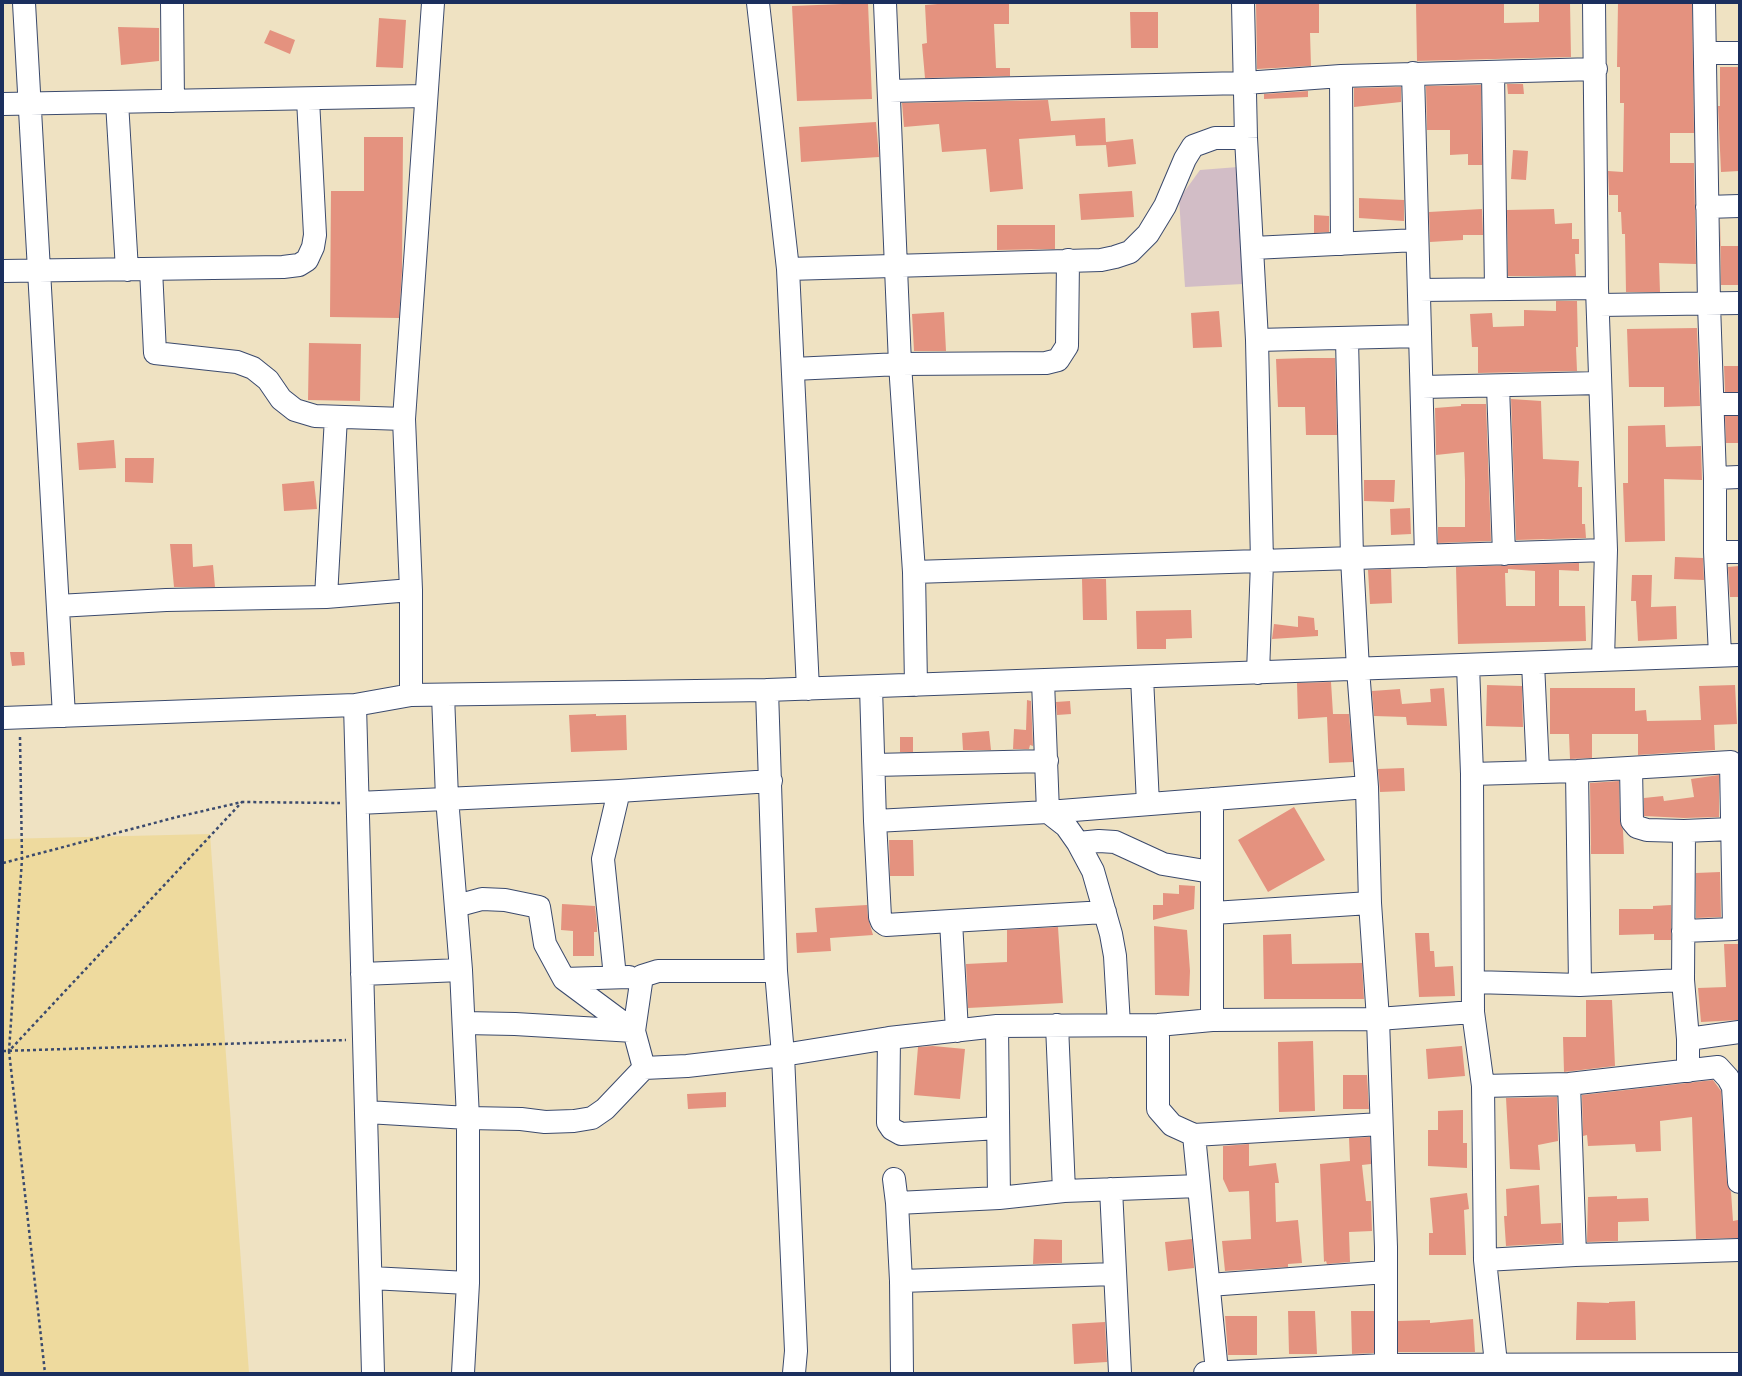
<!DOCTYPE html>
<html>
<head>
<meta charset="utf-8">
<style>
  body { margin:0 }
  #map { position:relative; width:1742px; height:1376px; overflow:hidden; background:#efe2c2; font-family:Sriracha,sans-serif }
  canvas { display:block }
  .frame { position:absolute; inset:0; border:4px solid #1b2f5e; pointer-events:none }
</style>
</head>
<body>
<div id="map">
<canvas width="1742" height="1376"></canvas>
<div class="frame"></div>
</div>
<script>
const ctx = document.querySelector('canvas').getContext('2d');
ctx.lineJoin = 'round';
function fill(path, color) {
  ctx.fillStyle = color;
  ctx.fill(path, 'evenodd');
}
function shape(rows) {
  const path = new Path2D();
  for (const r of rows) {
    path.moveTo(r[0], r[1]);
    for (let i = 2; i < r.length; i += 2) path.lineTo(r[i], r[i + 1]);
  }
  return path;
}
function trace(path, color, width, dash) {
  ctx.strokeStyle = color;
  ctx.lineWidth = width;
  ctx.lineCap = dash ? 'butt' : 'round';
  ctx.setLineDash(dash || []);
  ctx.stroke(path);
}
const industrial = shape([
  [1238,167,1243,284,1185,287,1179,199,1200,170]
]);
const sand = shape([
  [210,834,249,1373,3,1373,3,839]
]);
const building = shape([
  [868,3,872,99,797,101,792,6],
  [950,3,1009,3,1009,24,994,24,996,68,1010,68,1010,76,925,78,922,44,927,43,925,5],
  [1256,3,1319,3,1319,33,1310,33,1311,66,1257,69],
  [1416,3,1504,3,1504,23,1539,22,1539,3,1570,3,1571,57,1417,61],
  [1618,3,1692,3,1694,133,1670,133,1670,163,1694,163,1696,264,1659,263,1660,292,1626,292,1625,234,1622,234,1621,212,1618,212,1618,195,1609,195,1608,171,1623,172,1624,103,1620,103,1620,67,1617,67],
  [1130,12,1158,12,1158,48,1131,48],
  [379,18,406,20,403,68,376,67],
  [118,27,159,28,159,61,121,65],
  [270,30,295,40,290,54,264,43],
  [1720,67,1739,67,1739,171,1721,172,1718,106,1720,106],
  [1507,84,1523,84,1524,94,1508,94],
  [1481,85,1482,165,1468,165,1468,154,1450,155,1450,130,1427,130,1426,86],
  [1401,87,1401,102,1354,107,1354,88],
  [1308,91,1308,97,1264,99,1264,94],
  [1048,100,1051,121,1105,118,1106,142,1133,139,1136,164,1108,167,1106,145,1076,146,1075,135,1019,139,1023,189,990,192,986,149,942,152,939,124,904,127,902,103],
  [876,122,879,157,801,162,799,127],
  [364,137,403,137,402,271,399,318,330,317,331,191,364,191],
  [1513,150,1528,151,1526,180,1511,179],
  [1132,191,1134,217,1081,220,1079,194],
  [1359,198,1404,200,1404,221,1359,218],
  [1482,209,1483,235,1463,235,1463,240,1430,242,1429,212],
  [1554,209,1555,224,1572,223,1572,239,1579,239,1579,254,1575,254,1576,276,1508,276,1507,210],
  [1314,215,1329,216,1329,232,1314,233],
  [1720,219,1721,246,1739,246,1739,285,1721,285],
  [997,225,1055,225,1055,249,997,250],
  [1556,301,1577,301,1578,347,1576,347,1577,371,1478,373,1478,347,1472,347,1470,314,1492,313,1493,327,1524,326,1524,310,1556,311],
  [1219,311,1222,347,1193,348,1191,313],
  [944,312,946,351,914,351,912,314],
  [1697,328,1700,406,1664,407,1664,387,1629,387,1627,329],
  [309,343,361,344,360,401,308,400],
  [1308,358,1335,358,1337,435,1306,435,1305,407,1278,407,1276,359],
  [1724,366,1739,366,1739,392,1725,392],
  [1511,399,1541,401,1543,459,1579,461,1578,487,1582,487,1582,524,1585,524,1586,538,1516,540],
  [1461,404,1486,404,1491,541,1438,543,1438,527,1465,527,1465,480,1464,452,1436,455,1435,408,1461,406],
  [1725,416,1739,416,1739,443,1726,443],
  [1665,425,1666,447,1701,446,1702,480,1664,479,1665,541,1625,542,1623,483,1628,483,1628,426],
  [114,440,116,468,79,470,77,443],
  [125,458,154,458,153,483,125,482],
  [1364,480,1395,480,1394,502,1364,501],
  [314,481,317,509,284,511,282,484],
  [1410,508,1411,534,1391,535,1390,509],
  [170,544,192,544,193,567,213,565,215,587,174,587],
  [1675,557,1703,558,1704,580,1674,579],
  [1579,563,1579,571,1559,570,1559,606,1585,606,1586,641,1458,644,1456,567],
  [1508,569,1535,571,1535,606,1506,606,1505,573,1508,573],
  [1739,566,1739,597,1730,597,1728,567],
  [1391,569,1392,603,1370,604,1368,570],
  [1632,575,1652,575,1651,607,1676,606,1677,639,1638,641,1636,601,1631,601],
  [1082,579,1106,579,1107,620,1083,620],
  [1191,610,1192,638,1166,639,1166,649,1137,649,1136,611],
  [1298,616,1314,618,1315,630,1318,630,1318,636,1272,639,1274,624,1298,627],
  [10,652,24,652,25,665,12,666],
  [1331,682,1333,714,1349,714,1353,762,1329,763,1327,717,1298,719,1297,683],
  [1487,685,1522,686,1523,727,1486,726],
  [1735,685,1737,724,1714,725,1715,750,1638,755,1638,734,1592,734,1592,758,1570,759,1569,734,1550,734,1550,688,1635,688,1635,711,1646,710,1647,721,1701,720,1699,686],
  [1444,688,1447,726,1407,725,1406,717,1374,716,1372,691,1400,689,1402,704,1431,702,1430,689],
  [1027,700,1031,701,1033,746,1030,745,1029,749,1013,749,1014,729,1026,730],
  [1070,701,1071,714,1057,715,1056,702],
  [596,714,596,716,626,715,627,750,571,752,569,715],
  [989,731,991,750,963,750,962,733],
  [900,737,913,737,913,752,900,752],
  [1404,768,1405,791,1380,792,1378,769],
  [1719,775,1719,817,1684,818,1644,816,1644,798,1663,796,1664,801,1694,797,1691,779],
  [1619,781,1620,821,1623,830,1624,854,1591,854,1590,783],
  [1294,807,1325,860,1268,892,1238,840],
  [889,840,913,840,914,876,890,876],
  [1720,872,1721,917,1696,918,1696,873],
  [1179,885,1195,886,1194,909,1153,920,1153,905,1163,905,1163,893,1179,894],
  [562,904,595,906,597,925,597,932,594,932,594,956,573,956,573,931,561,930],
  [867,905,868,918,873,935,830,938,831,951,797,953,796,933,817,932,815,908],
  [1671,905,1671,940,1654,940,1654,934,1619,935,1619,909,1653,909,1653,906],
  [1154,926,1187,930,1190,971,1189,996,1155,995],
  [1058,927,1063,1003,968,1008,966,964,1007,962,1007,930],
  [1415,933,1429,933,1430,951,1434,951,1435,967,1453,966,1455,996,1419,997],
  [1291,934,1292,964,1362,963,1364,999,1264,999,1263,935],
  [1724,944,1739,944,1739,1020,1701,1022,1698,988,1726,987],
  [1586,1000,1612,1000,1615,1066,1564,1072,1563,1037,1586,1037],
  [1313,1041,1315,1111,1279,1112,1278,1042],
  [933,1046,965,1049,960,1099,914,1095,918,1047],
  [1462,1046,1465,1076,1428,1079,1426,1049],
  [1343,1075,1367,1075,1369,1109,1343,1109],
  [1713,1080,1721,1091,1727,1183,1731,1192,1733,1221,1738,1220,1738,1238,1696,1239,1692,1117,1660,1121,1661,1151,1636,1152,1635,1144,1588,1146,1587,1135,1583,1136,1582,1095],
  [726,1092,726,1107,688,1109,687,1094],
  [1557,1097,1558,1141,1538,1145,1540,1170,1510,1169,1506,1098],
  [1463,1110,1463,1143,1467,1143,1467,1168,1428,1166,1428,1130,1438,1130,1438,1111],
  [1370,1137,1371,1164,1362,1165,1366,1201,1371,1201,1372,1231,1349,1232,1350,1262,1327,1264,1326,1261,1324,1262,1320,1164,1350,1161,1349,1138],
  [1249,1144,1249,1166,1276,1163,1279,1183,1275,1183,1276,1222,1298,1220,1302,1263,1288,1264,1288,1267,1225,1271,1222,1241,1251,1239,1249,1191,1229,1192,1223,1179,1223,1146],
  [1539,1185,1541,1224,1561,1223,1562,1243,1506,1246,1504,1216,1507,1216,1506,1189],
  [1467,1193,1469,1209,1464,1210,1466,1255,1429,1255,1429,1233,1433,1233,1430,1198],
  [1617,1196,1617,1199,1648,1198,1649,1221,1618,1222,1618,1241,1587,1242,1588,1197],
  [1034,1239,1062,1240,1062,1263,1033,1264],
  [1192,1239,1194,1268,1168,1271,1165,1242],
  [1635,1301,1636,1340,1576,1340,1577,1302,1609,1303,1609,1302],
  [1288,1311,1315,1311,1317,1354,1289,1354],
  [1351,1311,1374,1311,1374,1353,1352,1354],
  [1225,1316,1257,1316,1257,1355,1228,1355],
  [1473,1319,1475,1352,1398,1352,1398,1321,1430,1320,1430,1323],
  [1105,1322,1107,1362,1074,1364,1072,1324]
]);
const path = shape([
  [20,737,22,859,9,1051,242,802],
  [3,863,177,817,242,802,340,803],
  [3,1051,346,1040],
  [9,1051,45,1373]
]);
const minor = shape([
  [24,3,64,716],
  [172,3,173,101],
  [758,3,788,269,808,689],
  [885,3,900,364,914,572,916,685],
  [1243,3,1246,138,1257,340,1262,562,1258,673],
  [1594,3,1597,288,1606,550,1603,660],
  [1704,3,1709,304,1715,478,1715,552,1720,655],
  [1705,53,1739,53],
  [1493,72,1496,289],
  [1413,73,1426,556],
  [1341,76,1342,244],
  [889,91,1245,83,1341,76,1596,69],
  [117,102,127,270],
  [3,104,426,96],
  [1707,207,1739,206],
  [1253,248,1417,240],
  [151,269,155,353,237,362,253,368,268,380,281,399,295,410,315,416,404,419],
  [788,269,1101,260,1115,257,1130,252,1148,234,1165,206,1185,159,1193,146,1215,138,1246,138],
  [3,271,283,267,299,265,307,260,313,247,315,235,308,99],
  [1419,290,1597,288],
  [1599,305,1739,303],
  [1347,339,1352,558,1358,669,1367,787,1370,903,1378,1019,1386,1247,1386,1365],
  [1257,340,1420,336],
  [793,369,900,364,1046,363,1058,360,1067,346,1068,260],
  [1498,386,1504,554],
  [1422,387,1600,383],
  [1713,404,1739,404],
  [1715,478,1739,477],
  [1715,552,1739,552],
  [914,572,1606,550],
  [326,597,336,417],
  [58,606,166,600,326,597,411,590],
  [1533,663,1538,771],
  [1468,665,1472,774,1473,1012,1483,1086,1485,1260,1497,1373],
  [1142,677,1148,804],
  [1043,681,1048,812,1066,826,1078,843,1093,871,1111,934,1115,956,1119,1025],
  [871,687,875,821,1048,812,1367,787],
  [767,690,776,971,783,1055,796,1351,794,1373],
  [411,695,411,590,404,419,433,3],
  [443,695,447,798,461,970,468,1118,468,1283,463,1373],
  [355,705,373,1373],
  [3,718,355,705,411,695,767,690,1739,655],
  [874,765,1047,761],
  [1631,768,1632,821,1637,827,1647,830,1684,831],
  [1577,771,1580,985],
  [1472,774,1577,771,1731,762,1734,929,1739,928],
  [1212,799,1212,1020],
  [358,803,619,791,771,781],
  [875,821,880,917,882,922,886,925,951,921,957,1031],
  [1078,843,1099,841,1115,842,1163,864,1211,872],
  [456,906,482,899,505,900,539,907,545,944,564,979,634,1031],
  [1213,913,1370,903],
  [951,921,1105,912],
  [1683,931,1734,929],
  [362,974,461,970],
  [615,977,603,859,619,791],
  [564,979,629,977],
  [1473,982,1580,985,1683,980],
  [464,1023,515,1024,634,1031],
  [1057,1025,1064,1191],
  [1158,1025,1158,1109,1172,1125,1194,1135,1381,1124],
  [997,1026,999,1198],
  [889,1038,888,1123,892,1129,901,1134,998,1128],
  [1688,1039,1739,1032],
  [644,1068,634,1031,642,976,658,971,776,971],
  [1688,1071,1688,1039,1683,980,1684,831,1732,829],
  [1569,1084,1575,1255],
  [1483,1086,1569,1084,1718,1067,1728,1078,1733,1087,1739,1182],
  [367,1112,468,1118,521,1119,545,1122,574,1121,592,1118,605,1109,644,1068,687,1066,783,1055,889,1038,997,1026,1158,1025,1212,1020,1378,1019,1473,1012],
  [1194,1135,1217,1372],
  [894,1179,897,1203,901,1281,902,1373],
  [1111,1189,1120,1373],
  [897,1203,999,1198,1064,1191,1199,1186],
  [1485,1260,1575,1255,1739,1250],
  [371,1278,468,1283],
  [901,1281,1115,1274],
  [1209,1285,1386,1272],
  [1205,1373,1386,1365,1739,1364]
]);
fill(industrial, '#d2bdc6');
fill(sand, '#eeda9e');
fill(building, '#e4927f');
trace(minor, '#3b4a6d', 24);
trace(path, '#3b4a6d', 2.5, [3, 3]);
trace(minor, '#fff', 22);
</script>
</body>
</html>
